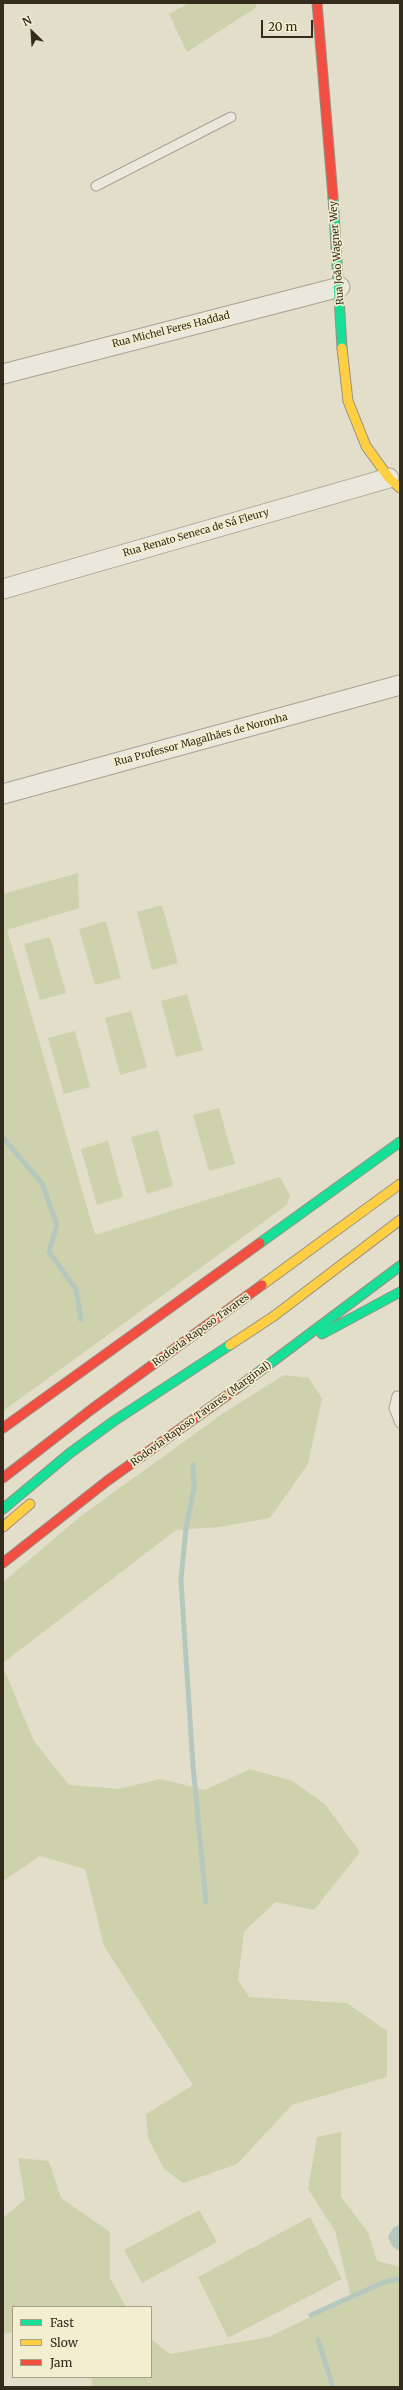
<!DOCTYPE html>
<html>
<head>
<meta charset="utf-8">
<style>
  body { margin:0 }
  #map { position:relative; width:403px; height:2390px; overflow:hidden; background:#e2deca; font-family:Merriweather,serif }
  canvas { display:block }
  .frame { position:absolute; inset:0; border:4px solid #342b1d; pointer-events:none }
  .legend { position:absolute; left:12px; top:2306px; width:140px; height:72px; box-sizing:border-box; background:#f3eecf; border:1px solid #a7a088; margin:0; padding:5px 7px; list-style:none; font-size:12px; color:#342b1d }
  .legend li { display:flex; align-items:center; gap:8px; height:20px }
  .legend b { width:20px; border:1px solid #a7a088 }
  .north { position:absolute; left:12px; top:12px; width:40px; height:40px; -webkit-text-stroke:3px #f3eecf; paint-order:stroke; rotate:335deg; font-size:11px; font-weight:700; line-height:16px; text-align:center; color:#342b1d }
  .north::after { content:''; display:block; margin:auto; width:14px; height:18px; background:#342b1d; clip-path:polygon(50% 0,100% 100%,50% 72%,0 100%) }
  .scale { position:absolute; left:261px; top:20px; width:52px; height:18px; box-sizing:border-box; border:2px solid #342b1d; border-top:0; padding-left:5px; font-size:12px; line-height:14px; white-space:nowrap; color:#342b1d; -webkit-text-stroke:3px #f3eecf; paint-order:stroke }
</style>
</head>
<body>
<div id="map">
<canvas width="403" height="2390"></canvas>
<div class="frame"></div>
<ul class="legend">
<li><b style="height:5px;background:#16e098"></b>Fast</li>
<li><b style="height:5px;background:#ffcf43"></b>Slow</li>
<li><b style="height:5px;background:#f24e42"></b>Jam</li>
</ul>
<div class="north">N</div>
<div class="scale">20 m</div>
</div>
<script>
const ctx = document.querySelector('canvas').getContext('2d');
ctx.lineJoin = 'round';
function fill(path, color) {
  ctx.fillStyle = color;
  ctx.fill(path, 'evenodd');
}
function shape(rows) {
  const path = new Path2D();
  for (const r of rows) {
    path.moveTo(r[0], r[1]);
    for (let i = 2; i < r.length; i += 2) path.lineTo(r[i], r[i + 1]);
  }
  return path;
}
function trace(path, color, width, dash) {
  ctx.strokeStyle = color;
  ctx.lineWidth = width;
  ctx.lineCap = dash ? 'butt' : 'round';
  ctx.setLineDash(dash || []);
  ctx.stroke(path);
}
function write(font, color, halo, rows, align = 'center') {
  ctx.font = font + ' Merriweather,serif';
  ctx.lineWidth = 3.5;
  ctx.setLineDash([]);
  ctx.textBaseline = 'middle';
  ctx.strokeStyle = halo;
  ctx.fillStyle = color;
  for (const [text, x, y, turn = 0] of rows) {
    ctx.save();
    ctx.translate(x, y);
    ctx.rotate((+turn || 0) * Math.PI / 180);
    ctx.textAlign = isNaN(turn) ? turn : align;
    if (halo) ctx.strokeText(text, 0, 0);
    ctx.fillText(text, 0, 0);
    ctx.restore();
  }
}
const green = shape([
  [189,3,255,3,257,7,187,52,169,14],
  [78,873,79,908,7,930,95,1235,280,1177,290,1196,287,1205,3,1411,3,894],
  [162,905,178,963,152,970,137,912],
  [106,921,121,978,95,985,79,929],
  [50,937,66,993,40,1000,24,944],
  [187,994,203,1050,176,1057,161,1001],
  [131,1011,147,1067,120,1075,105,1018],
  [75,1031,90,1087,64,1094,48,1038],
  [219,1108,235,1164,209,1171,193,1115],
  [158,1130,173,1186,147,1194,131,1137],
  [108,1141,123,1197,97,1205,81,1149],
  [284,1375,309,1378,322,1399,308,1464,270,1518,220,1527,176,1530,3,1663,3,1582,81,1516,225,1412],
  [3,1667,34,1741,69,1785,118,1789,161,1779,205,1790,250,1769,292,1781,325,1804,360,1852,314,1910,275,1902,244,1932,238,1980,249,1997,347,2003,387,2031,387,2077,292,2105,237,2164,183,2183,164,2169,148,2138,146,2114,193,2085,104,1946,85,1869,40,1856,3,1881],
  [341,2132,341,2197,368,2232,377,2261,400,2267,400,2387,93,2387,91,2377,151,2377,151,2339,170,2354,269,2337,351,2297,335,2231,308,2189,317,2137],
  [18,2158,49,2161,61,2198,110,2232,110,2278,126,2307,13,2307,13,2332,3,2334,3,2218,25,2199],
  [199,2210,217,2242,142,2283,124,2250],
  [310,2217,342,2279,228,2338,198,2277]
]);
const water = shape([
  [400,2224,400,2250,397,2250,392,2246,388,2237,393,2228]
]);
const stream = shape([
  [3,1138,42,1183,57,1225,49,1252,76,1289,81,1320],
  [193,1465,194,1488,186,1528,181,1580,193,1766,206,1902],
  [311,2315,384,2282,400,2279],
  [318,2340,333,2387]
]);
const lane = shape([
  [96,186,231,117],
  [397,1396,394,1408,400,1423]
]);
const street = shape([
  [3,374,340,287],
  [3,589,389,478],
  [3,794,400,685]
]);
const fast = shape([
  [333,197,342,348],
  [260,1243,400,1142],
  [322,1334,400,1292],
  [236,1389,400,1266],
  [3,1509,70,1453,114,1421,230,1345]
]);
const slow = shape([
  [342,348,348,401,366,446,389,478,400,488],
  [262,1285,400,1184],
  [230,1345,274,1316,400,1220],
  [3,1527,30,1504]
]);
const jam = shape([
  [317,3,333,197],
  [3,1428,260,1243],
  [3,1478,92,1409,262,1285],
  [3,1563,107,1481,236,1389]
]);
const streetNames = [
  ["Rua João Wagner Wey",337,253,-94],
  ["Rua Michel Feres Haddad",171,330,-14],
  ["Rua Renato Seneca de Sá Fleury",196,533,-16],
  ["Rua Professor Magalhães de Noronha",201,740,-15],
  ["Rodovia Raposo Tavares",201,1330,-36],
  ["Rodovia Raposo Tavares (Marginal)",201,1414,-36]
];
fill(green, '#cdd2ad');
fill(water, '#b6c8be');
trace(stream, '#b6c8be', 5);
trace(lane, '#a7a294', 11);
trace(street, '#a7a294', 21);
trace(fast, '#969183', 11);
trace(slow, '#969183', 11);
trace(jam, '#969183', 11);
trace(lane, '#eae7dc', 9);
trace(street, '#eae7dc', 19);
trace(fast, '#16e098', 9);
trace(slow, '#ffcf43', 9);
trace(jam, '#f24e42', 9);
write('10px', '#342b1d', '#f3eecf', streetNames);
</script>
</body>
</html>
